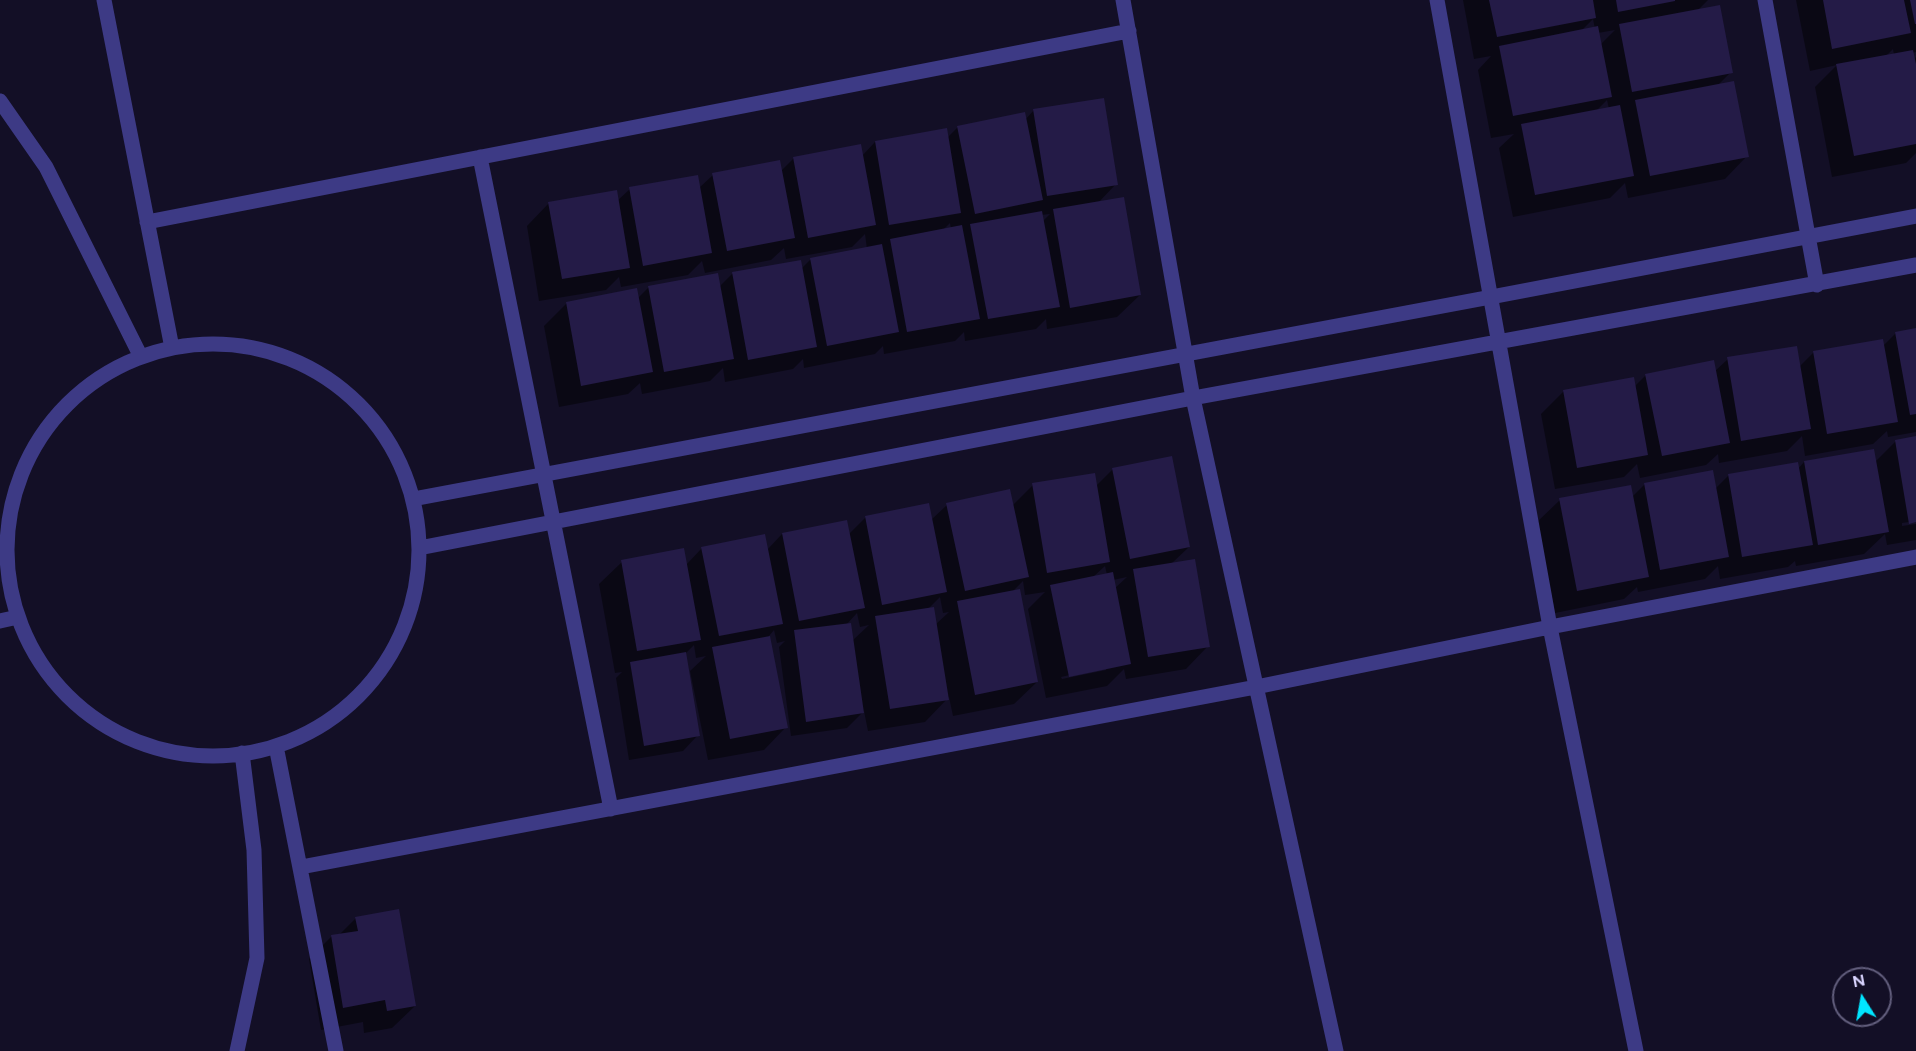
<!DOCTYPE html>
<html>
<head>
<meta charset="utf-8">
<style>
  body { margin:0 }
  #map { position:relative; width:1916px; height:1051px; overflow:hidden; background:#130f26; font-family:Figtree,sans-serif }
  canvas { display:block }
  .north { position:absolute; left:1832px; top:967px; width:60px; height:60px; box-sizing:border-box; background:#130f26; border:2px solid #625e7d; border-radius:50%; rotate:349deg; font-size:16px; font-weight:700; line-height:24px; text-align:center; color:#d9d4ff }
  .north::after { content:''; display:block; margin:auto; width:21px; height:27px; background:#00e5ff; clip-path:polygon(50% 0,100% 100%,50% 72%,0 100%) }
</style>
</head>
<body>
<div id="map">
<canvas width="1916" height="1051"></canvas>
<div class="north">N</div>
</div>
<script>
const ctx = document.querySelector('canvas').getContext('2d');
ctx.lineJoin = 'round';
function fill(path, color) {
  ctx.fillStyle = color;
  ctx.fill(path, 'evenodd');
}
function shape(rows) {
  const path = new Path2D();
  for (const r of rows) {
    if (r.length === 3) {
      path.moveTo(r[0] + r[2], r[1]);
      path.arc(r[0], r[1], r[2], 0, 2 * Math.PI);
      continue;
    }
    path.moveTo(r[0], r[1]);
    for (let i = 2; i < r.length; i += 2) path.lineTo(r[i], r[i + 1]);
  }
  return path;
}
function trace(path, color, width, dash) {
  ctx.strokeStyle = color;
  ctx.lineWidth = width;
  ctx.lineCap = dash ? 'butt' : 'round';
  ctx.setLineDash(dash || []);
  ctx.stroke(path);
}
const shadow = shape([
  [1463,0,1708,0,1698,10,1731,72,1717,86,1747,156,1725,179,1628,198,1625,183,1610,198,1513,217,1499,148,1514,134,1491,138,1478,70,1491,56,1474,59],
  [1593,19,1595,29,1581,31],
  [1615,30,1600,45,1598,33],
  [1607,100,1609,109,1596,111],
  [1796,0,1916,0,1916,52,1912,53,1914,59,1916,57,1916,153,1906,163,1832,177,1815,87,1837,65,1810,71],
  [1893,49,1894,55,1886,56],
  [1034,110,1116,184,1098,203,1140,295,1117,317,1047,329,1046,319,1036,329,965,341,964,332,955,341,884,354,883,346,875,354,804,368,803,359,793,369,725,382,723,368,710,381,642,394,640,383,628,394,559,407,544,326,567,303,638,298,649,287,719,287,732,274,801,269,810,260,867,249,865,234,852,247,786,259,784,248,771,260,705,273,702,261,688,275,621,287,619,277,606,290,539,301,527,226,549,203,617,201,630,189,699,188,713,175,781,171,794,158,862,156,875,142,947,138,958,127,1025,120],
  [1050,214,1043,221,1041,215],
  [950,223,951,229,942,231],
  [1916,330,1916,432,1888,437,1887,431,1873,444,1805,456,1802,436,1787,451,1719,463,1718,454,1706,465,1640,478,1637,464,1624,477,1555,489,1541,414,1564,391,1634,387,1646,375,1714,372,1728,359,1799,367,1814,352,1883,346,1896,333],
  [1916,438,1916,521,1902,523,1902,526,1916,524,1916,540,1887,545,1885,534,1864,554,1796,566,1795,561,1788,567,1720,579,1718,566,1705,579,1638,592,1637,587,1624,599,1555,613,1537,522,1560,500,1632,497,1645,484,1715,489,1729,475,1798,469,1804,462,1875,462,1895,442],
  [1113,469,1189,547,1171,564,1208,646,1186,669,1126,679,1124,669,1107,686,1046,698,1028,609,1045,592,1025,595,1023,581,1012,592,1037,682,1014,704,953,716,949,697,925,722,868,731,864,711,847,728,791,736,779,647,785,641,777,643,774,630,769,636,786,727,764,750,708,760,690,671,706,656,696,658,694,645,685,654,698,735,683,751,629,760,616,678,622,672,615,673,599,584,622,562,686,565,702,548,767,550,782,534,849,534,866,517,931,520,947,505,1012,506,1033,485,1096,486],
  [1105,566,1107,575,1092,578],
  [1127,577,1114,589,1113,580],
  [940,597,943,613,949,612,935,625,927,610],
  [857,613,860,627,869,625,852,641,846,625],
  [1106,667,1106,670,1062,679,1061,677],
  [356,918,415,1006,392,1028,364,1033,363,1022,321,1030,309,959,331,937,339,935]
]);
const building = shape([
  [1489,0,1593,0,1596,18,1497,37],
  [1616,0,1675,0,1675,1,1618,12],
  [1823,0,1904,0,1911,33,1832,49],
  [1910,0,1916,0,1916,24,1915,24],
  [1720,5,1733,73,1632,92,1619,24],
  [1598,26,1612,97,1513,116,1499,46],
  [1913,50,1916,64,1916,144,1854,156,1836,64],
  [1734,81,1749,157,1650,176,1635,100],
  [1104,98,1118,185,1047,196,1033,109],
  [1620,105,1634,176,1535,195,1521,124],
  [1025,112,1043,200,975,214,957,126],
  [947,128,961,213,889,225,875,141],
  [861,144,876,225,808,238,793,157],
  [780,160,795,238,727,251,712,173],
  [698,175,712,253,643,266,629,187],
  [617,190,630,268,562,279,548,202],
  [1124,197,1141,295,1070,308,1053,209],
  [1042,211,1060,307,988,319,970,224],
  [962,225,980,319,907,332,890,239],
  [882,244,899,332,827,346,810,258],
  [801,260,817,347,748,360,732,272],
  [718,273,734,359,664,372,648,286],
  [637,288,653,372,581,386,566,302],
  [1916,328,1916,414,1910,415,1895,332],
  [1883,339,1898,422,1827,434,1813,351],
  [1797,346,1811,429,1741,441,1727,357],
  [1714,360,1730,443,1662,456,1645,374],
  [1634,377,1648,455,1577,468,1563,390],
  [1916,436,1916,522,1909,524,1895,440],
  [1874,449,1889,532,1818,545,1804,461],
  [1172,456,1190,547,1130,559,1112,468],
  [1798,462,1813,545,1742,557,1728,474],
  [1713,470,1729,557,1660,570,1644,483],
  [1095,473,1110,562,1047,573,1032,483],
  [1631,485,1649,577,1577,591,1559,498],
  [1010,489,1029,577,965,591,946,503],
  [929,503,947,592,882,605,865,516],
  [847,520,865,608,799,621,782,533],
  [765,534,783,624,719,636,701,547],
  [684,548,701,640,637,651,621,560],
  [1195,559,1210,647,1148,657,1133,569],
  [1113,572,1131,664,1069,677,1050,585],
  [1020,589,1038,682,975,695,957,601],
  [934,607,949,700,890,709,875,616],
  [851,623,864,713,806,722,794,630],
  [770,636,788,728,730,739,712,647],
  [686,652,700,736,644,746,630,662],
  [399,909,416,1006,387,1011,385,1000,343,1008,331,935,358,931,355,917]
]);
const minor = shape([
  [104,0,172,348],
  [1123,0,1193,398,1336,1051],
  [1437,0,1550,627,1636,1051],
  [1765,0,1817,285],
  [0,101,46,167,141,357],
  [480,157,611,809],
  [147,222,1129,31],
  [213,550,206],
  [413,499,1491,297,1916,216],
  [419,548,1193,398,1916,265],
  [0,621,18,617],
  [276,746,336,1051],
  [301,867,1256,687,1550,627,1916,557],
  [237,1051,257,958,254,850,242,753]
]);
fill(shadow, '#0007');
fill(building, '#241b47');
trace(minor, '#3d3a85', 15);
</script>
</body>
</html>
